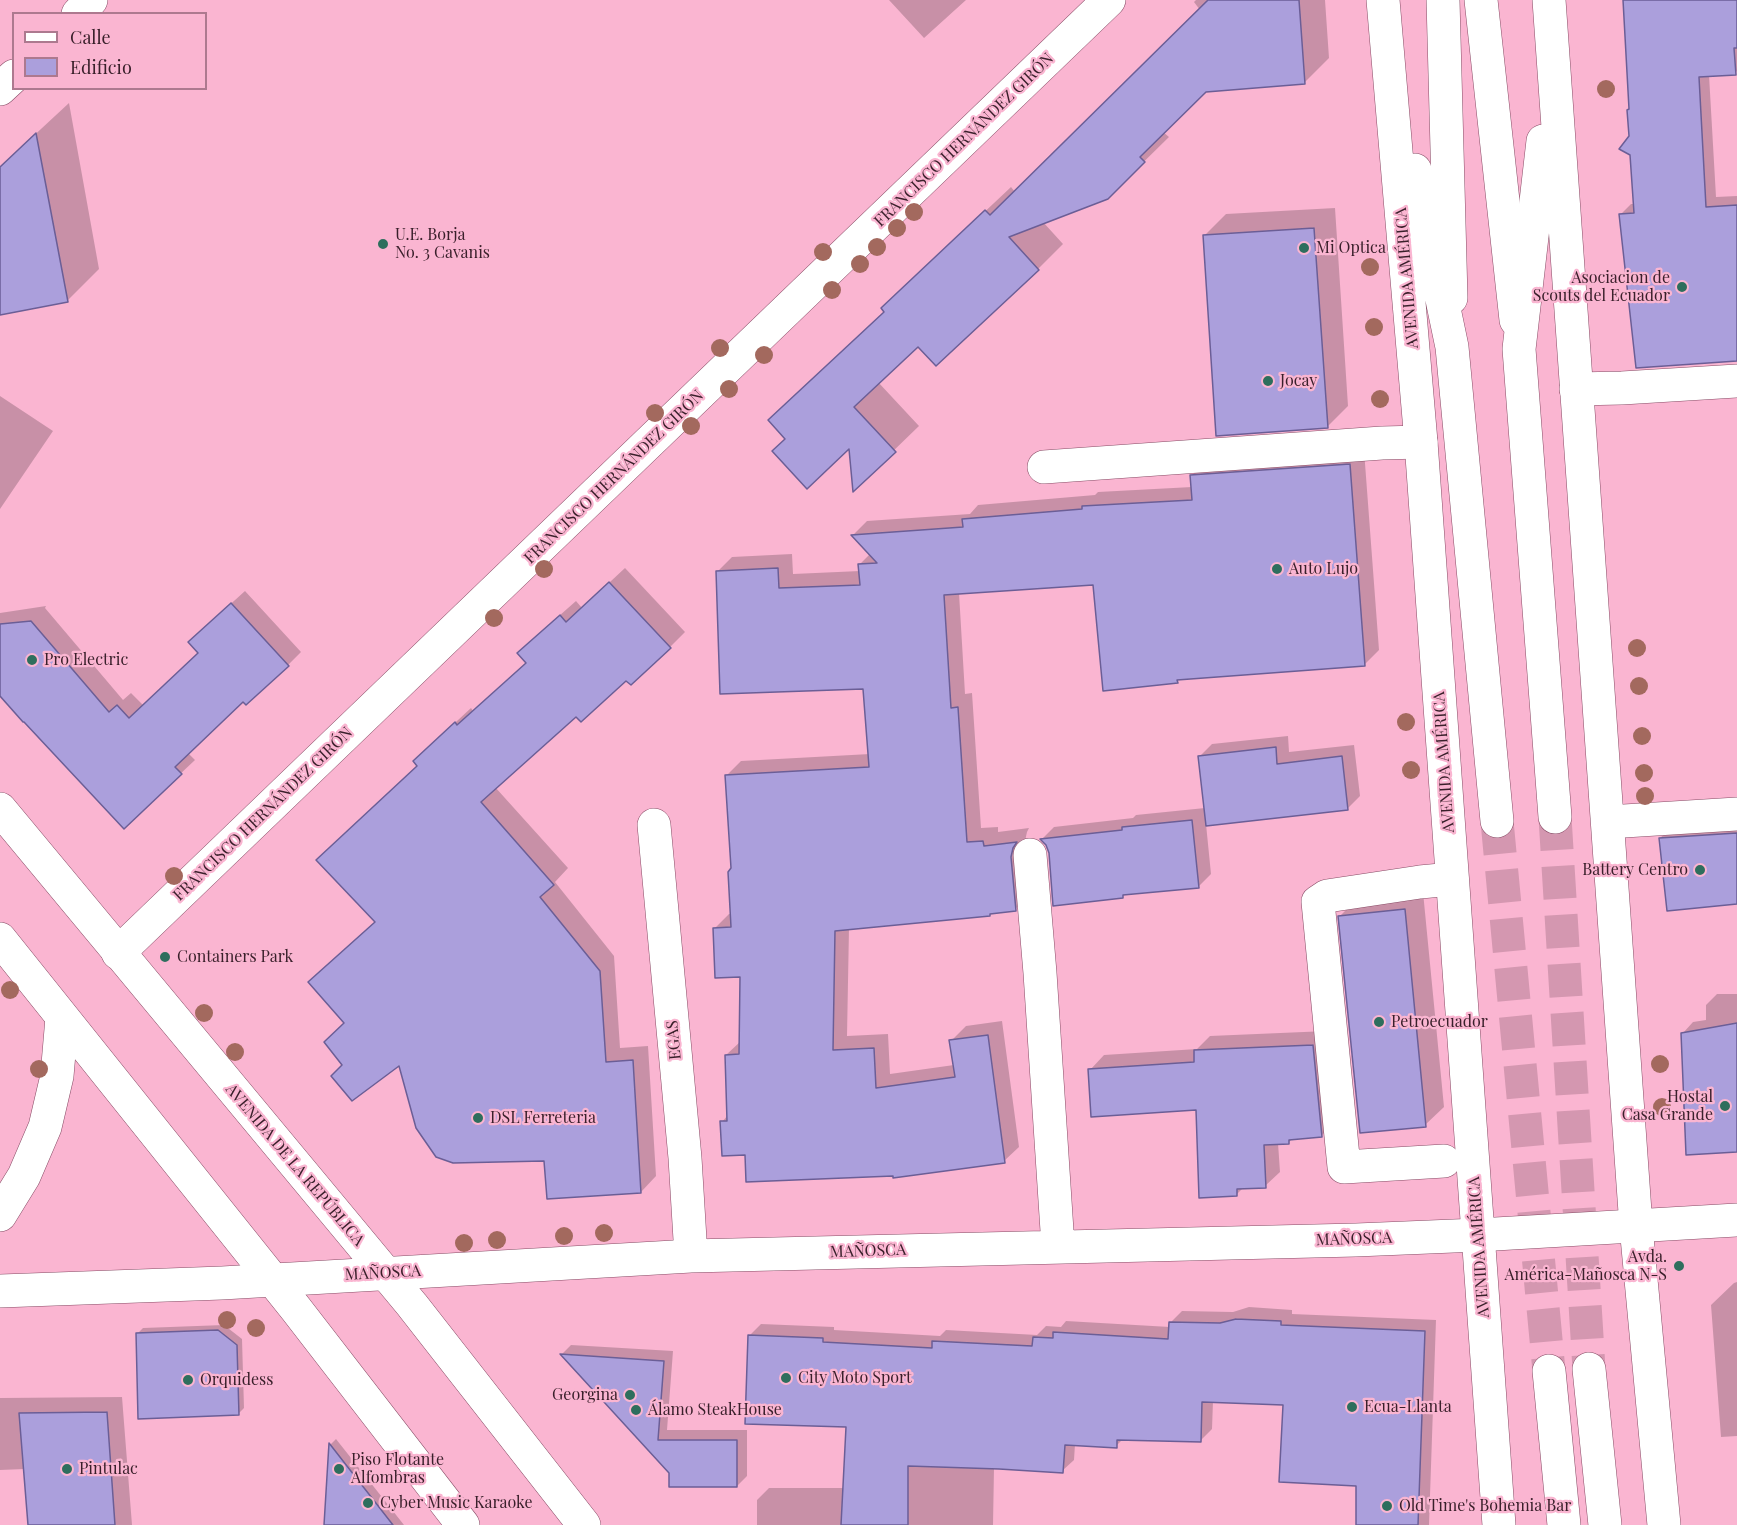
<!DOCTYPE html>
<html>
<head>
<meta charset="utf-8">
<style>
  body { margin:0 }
  #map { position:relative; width:1737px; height:1525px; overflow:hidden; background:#fab5d1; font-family:"Playfair Display",serif }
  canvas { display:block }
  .legend { position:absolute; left:12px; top:12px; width:195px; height:78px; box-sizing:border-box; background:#fab5d1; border:2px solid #ad798f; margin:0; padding:8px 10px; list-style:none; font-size:18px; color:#3a202b }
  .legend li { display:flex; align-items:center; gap:12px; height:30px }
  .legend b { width:30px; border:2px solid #ad798f }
</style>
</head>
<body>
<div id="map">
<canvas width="1737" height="1525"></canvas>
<ul class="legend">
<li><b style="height:8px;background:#fff"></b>Calle</li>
<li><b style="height:16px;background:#ab9fdc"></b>Edificio</li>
</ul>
</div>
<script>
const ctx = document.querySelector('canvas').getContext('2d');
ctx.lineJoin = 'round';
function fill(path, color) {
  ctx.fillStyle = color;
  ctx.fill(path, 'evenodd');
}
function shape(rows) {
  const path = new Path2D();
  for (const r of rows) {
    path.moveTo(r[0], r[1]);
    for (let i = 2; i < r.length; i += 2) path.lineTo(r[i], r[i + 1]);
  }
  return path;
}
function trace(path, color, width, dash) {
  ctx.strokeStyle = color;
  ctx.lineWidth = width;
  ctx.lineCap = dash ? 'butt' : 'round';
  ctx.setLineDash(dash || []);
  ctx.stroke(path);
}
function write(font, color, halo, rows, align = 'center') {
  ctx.font = font + ' "Playfair Display",serif';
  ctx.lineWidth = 4.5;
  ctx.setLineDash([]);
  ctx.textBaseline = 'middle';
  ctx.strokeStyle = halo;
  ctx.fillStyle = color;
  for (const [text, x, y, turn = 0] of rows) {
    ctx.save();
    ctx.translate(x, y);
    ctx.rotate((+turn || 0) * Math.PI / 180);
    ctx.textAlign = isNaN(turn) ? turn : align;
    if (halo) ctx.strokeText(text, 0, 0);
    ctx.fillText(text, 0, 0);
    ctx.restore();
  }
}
const shadow = shape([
  [889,0,966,0,924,38],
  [1196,0,1325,0,1329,58,1304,83,1205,91,1163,132,1169,137,1107,198,1043,222,1063,244,1038,269,936,364,918,345,878,382,919,426,854,489,851,446,787,438,908,284,1011,187,1015,192,1200,10,1194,2],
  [1624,0,1737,0,1737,71,1735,73,1709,75,1716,197,1737,196,1737,359,1620,215,1631,204,1635,204,1630,137,1630,109],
  [69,103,99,269,67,301,0,313,0,167],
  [1335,208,1348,406,1327,427,1205,235,1226,214],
  [0,396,53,431,0,509],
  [1364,450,1379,650,1364,665,1180,678,1177,681,1094,583,959,593,965,694,972,693,981,828,998,827,998,832,1029,828,1027,832,1025,841,1030,895,1015,909,993,912,990,915,849,928,847,1036,888,1034,890,1074,954,1065,951,1041,966,1026,1002,1021,1019,1147,1004,1161,746,1154,722,1122,728,1115,726,1055,741,1041,742,976,714,929,729,914,732,914,733,869,726,776,741,761,870,754,865,688,718,571,732,557,792,554,793,574,860,571,860,564,870,554,853,535,867,521,970,514,978,505,1095,495,1098,492,1192,487,1191,476,1206,461],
  [625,568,685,632,670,647,576,715,495,787,568,868,555,882,614,956,620,1048,648,1046,656,1176,641,1192,545,1160,400,1063,344,1065,346,1023,325,967,376,921,419,765,430,746,471,708,473,711,527,662,534,638,576,601,582,608],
  [245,591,301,652,288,665,243,700,188,753,195,760,124,827,0,694,0,613,46,606,45,608,123,700,131,693,143,705,200,653,203,629],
  [1288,736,1289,752,1354,745,1360,796,1347,809,1206,824,1211,874,1199,886,1125,894,1123,896,1050,853,1047,844,1042,839,1054,827,1133,818,1136,815,1205,808,1200,756,1212,744],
  [1737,823,1737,902,1660,838,1671,828],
  [1423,892,1444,1107,1425,1125,1340,916,1358,898],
  [1717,994,1737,994,1737,1150,1683,1033,1693,1022,1706,1020,1706,1005],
  [1327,1031,1336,1121,1322,1135,1293,1138,1289,1142,1278,1143,1280,1172,1265,1186,1244,1187,1236,1195,1197,1108,1090,1070,1104,1055,1197,1049,1210,1036],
  [1737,1282,1737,1436,1721,1437,1711,1305,1734,1283],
  [1249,1307,1292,1310,1292,1314,1436,1320,1429,1525,1357,1525,1357,1485,1284,1403,1213,1401,1212,1429,1200,1441,1124,1438,1116,1446,1075,1444,1074,1460,1062,1471,994,1468,993,1525,757,1525,757,1500,769,1488,844,1488,847,1425,749,1336,761,1324,834,1327,834,1330,940,1336,946,1330,1037,1335,1046,1326,1061,1327,1066,1321,1170,1327,1171,1322,1182,1311,1233,1312],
  [224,1325,242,1339,244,1408,238,1414,137,1334,143,1328],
  [571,1345,673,1351,667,1430,747,1430,747,1476,737,1486,671,1473,562,1354],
  [0,1387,0,1398,122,1397,132,1525,30,1525,25,1469,0,1470],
  [336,1439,389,1506,404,1525,325,1525,331,1444]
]);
const building = shape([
  [1208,0,1299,0,1305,84,1206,92,1140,157,1145,162,1108,199,1009,237,1039,270,936,366,918,347,854,407,896,452,853,492,849,449,807,489,772,451,785,439,768,420,884,312,881,308,985,210,990,215,1208,0],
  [1623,0,1737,0,1737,48,1734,48,1736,75,1699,77,1706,207,1737,205,1737,361,1636,368,1619,214,1634,213,1630,155,1619,149,1629,136,1627,110,1629,109,1623,0],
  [36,133,68,302,0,315,0,167,36,133],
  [1314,228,1328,428,1216,436,1203,235,1314,228],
  [1350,464,1365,666,1177,680,1178,683,1103,691,1093,585,944,595,951,708,958,707,967,842,983,841,984,846,1017,842,1013,848,1011,857,1016,911,990,914,990,916,835,931,833,1050,874,1048,876,1088,955,1077,949,1040,988,1035,1005,1163,893,1178,893,1176,746,1182,745,1155,722,1156,720,1121,727,1121,725,1055,739,1054,740,977,715,978,713,928,731,927,728,872,731,868,725,775,869,767,863,689,720,694,716,571,778,568,779,588,860,585,858,564,877,563,851,535,963,527,962,519,1082,509,1082,506,1192,500,1190,475,1350,464],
  [609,582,671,648,631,685,626,681,581,722,576,717,481,802,554,885,540,897,600,971,606,1062,633,1060,641,1193,547,1199,544,1161,453,1163,436,1157,416,1128,399,1066,352,1101,331,1076,342,1065,324,1042,344,1023,308,982,375,922,316,860,417,766,413,761,455,722,457,725,526,663,517,653,560,615,566,622,609,582],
  [231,603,289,666,246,705,243,702,175,767,182,774,124,829,24,722,23,722,0,696,0,624,31,621,109,712,117,705,129,718,198,653,188,642,231,603],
  [1276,747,1277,764,1342,756,1348,810,1206,826,1198,756,1276,747],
  [1192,820,1199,888,1123,895,1123,898,1053,906,1049,853,1046,845,1040,839,1122,830,1122,827,1192,820],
  [1737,833,1737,904,1667,911,1659,838,1737,833],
  [1405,909,1426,1127,1360,1133,1338,916,1405,909],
  [1737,1023,1737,1152,1686,1155,1681,1033,1737,1023],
  [1313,1045,1322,1137,1289,1140,1289,1144,1264,1145,1266,1188,1237,1189,1237,1196,1199,1198,1196,1110,1091,1117,1088,1069,1194,1062,1194,1050,1313,1045],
  [1236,1319,1281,1321,1281,1325,1425,1331,1418,1525,1356,1525,1356,1486,1279,1482,1283,1405,1202,1402,1201,1442,1117,1440,1117,1448,1065,1445,1063,1473,999,1469,908,1466,908,1525,841,1525,846,1427,745,1424,748,1335,823,1338,823,1342,932,1348,932,1341,1032,1346,1033,1337,1053,1338,1053,1332,1168,1339,1169,1322,1220,1323,1236,1319],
  [218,1330,237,1345,239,1415,138,1419,136,1333,218,1330],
  [560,1354,664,1361,658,1440,737,1440,737,1487,669,1487,669,1473,560,1354],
  [107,1412,115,1525,28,1525,19,1413,107,1412],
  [329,1443,393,1525,324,1525,329,1443]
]);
const majorTunnel = shape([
  [1555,817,1589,1369],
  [1497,821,1549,1371]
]);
const minor = shape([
  [1443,0,1451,298],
  [1481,0,1516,320],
  [78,14,91,0],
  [0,89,14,76],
  [1576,389,1622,388,1737,381],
  [1044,467,1382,443,1421,442],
  [1608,822,1737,814],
  [654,825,685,1158,691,1256],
  [1030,855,1040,973,1058,1246],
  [118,953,1109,0],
  [1444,1161,1344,1167,1318,902,1327,896,1420,882,1452,879],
  [0,1215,24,1176,45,1127,57,1076,62,1018],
  [0,1291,222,1283,691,1256,1356,1240,1478,1235,1737,1220]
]);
const major = shape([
  [1383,0,1421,442,1499,1525],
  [1549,0,1636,1226,1664,1525],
  [1543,141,1519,349,1555,817],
  [1415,170,1452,347,1497,821],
  [0,809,412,1305,584,1525],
  [0,939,296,1309,463,1525],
  [1589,1369,1605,1525],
  [1549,1371,1564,1525]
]);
const trees = [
  [1606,89],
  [914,212],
  [897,228],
  [877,247],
  [823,252],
  [860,264],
  [1370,267],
  [832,290],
  [1374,327],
  [720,348],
  [764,355],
  [729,389],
  [1380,399],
  [655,413],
  [691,426],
  [544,569],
  [494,618],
  [1637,648],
  [1639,686],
  [1406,722],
  [1642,736],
  [1411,770],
  [1644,773],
  [1645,796],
  [174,876],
  [10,990],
  [204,1013],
  [235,1052],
  [1660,1064],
  [39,1069],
  [1662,1107],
  [604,1233],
  [564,1236],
  [497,1240],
  [464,1243],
  [227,1320],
  [256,1328]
];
const markers = [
  [383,244,6,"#2e6e5d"],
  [1304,248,6,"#2e6e5d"],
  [1682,287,6,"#2e6e5d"],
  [1268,381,6,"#2e6e5d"],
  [1277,569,6,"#2e6e5d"],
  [32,660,6,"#2e6e5d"],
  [1700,870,6,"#2e6e5d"],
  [165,957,6,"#2e6e5d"],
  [1379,1022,6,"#2e6e5d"],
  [1725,1106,6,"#2e6e5d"],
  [478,1118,6,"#2e6e5d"],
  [1679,1266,6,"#2e6e5d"],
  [786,1378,6,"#2e6e5d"],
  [188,1380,6,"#2e6e5d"],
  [630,1395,6,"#2e6e5d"],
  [1352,1407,6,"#2e6e5d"],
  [636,1410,6,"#2e6e5d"],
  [67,1469,6,"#2e6e5d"],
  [339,1469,6,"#2e6e5d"],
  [368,1503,6,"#2e6e5d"],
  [1387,1506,6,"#2e6e5d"]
];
const streetNames = [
  ["FRANCISCO HERNÁNDEZ GIRÓN",964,140,-44],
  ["AVENIDA AMÉRICA",1407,278,-95],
  ["FRANCISCO HERNÁNDEZ GIRÓN",614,477,-44],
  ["AVENIDA AMÉRICA",1444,762,-94],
  ["FRANCISCO HERNÁNDEZ GIRÓN",263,814,-44],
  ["EGAS",674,1040,-95],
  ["AVENIDA DE LA REPÚBLICA",295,1165,50],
  ["MAÑOSCA",1354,1239,-2],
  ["AVENIDA AMÉRICA",1479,1247,-94],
  ["MAÑOSCA",868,1251,-2],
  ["MAÑOSCA",383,1273,-3]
];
const poiNames = [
  ["U.E. Borja",395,235],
  ["No. 3 Cavanis",395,253],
  ["Mi Optica",1316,248],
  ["Asociacion de",1670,278,"right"],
  ["Scouts del Ecuador",1670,296,"right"],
  ["Jocay",1280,381],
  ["Auto Lujo",1289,569],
  ["Pro Electric",44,660],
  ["Battery Centro",1688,870,"right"],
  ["Containers Park",177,957],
  ["Petroecuador",1391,1022],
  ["Hostal",1713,1097,"right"],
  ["Casa Grande",1713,1115,"right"],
  ["DSL Ferreteria",490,1118],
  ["Avda.",1667,1257,"right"],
  ["América-Mañosca N-S",1667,1275,"right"],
  ["City Moto Sport",798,1378],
  ["Orquidess",200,1380],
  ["Georgina",618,1395,"right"],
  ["Ecua-Llanta",1364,1407],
  ["Álamo SteakHouse",648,1410],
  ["Piso Flotante",351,1460],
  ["Alfombras",351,1478],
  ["Pintulac",79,1469],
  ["Cyber Music Karaoke",380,1503],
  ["Old Time's Bohemia Bar",1399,1506]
];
fill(shadow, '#0003');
fill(building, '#ab9fdc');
trace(building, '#6b5e96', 1.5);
trace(majorTunnel, '#d497b0', 33, [33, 16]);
trace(minor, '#874b65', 34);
trace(major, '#874b65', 34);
trace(minor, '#fff', 33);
trace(major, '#fff', 33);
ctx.fillStyle = '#a3695e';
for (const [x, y] of trees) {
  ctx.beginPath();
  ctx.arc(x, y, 9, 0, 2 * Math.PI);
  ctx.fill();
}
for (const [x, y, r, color] of markers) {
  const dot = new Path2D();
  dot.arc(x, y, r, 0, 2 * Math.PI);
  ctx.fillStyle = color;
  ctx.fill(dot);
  trace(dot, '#fab5d1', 2);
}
write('16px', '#3a202b', '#fab5d1', streetNames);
write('16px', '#3a202b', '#fab5d1', poiNames, 'left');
</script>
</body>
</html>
